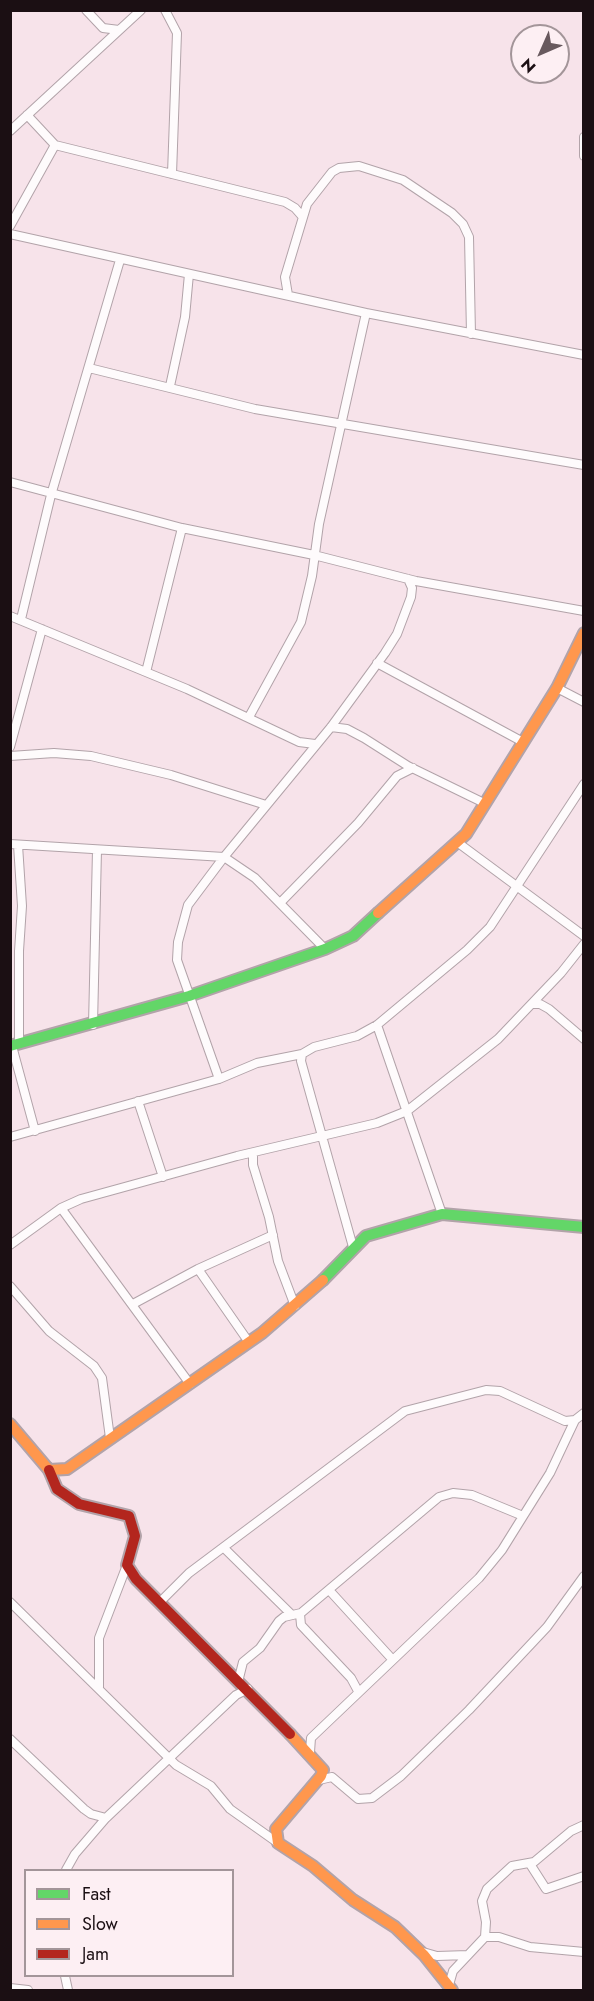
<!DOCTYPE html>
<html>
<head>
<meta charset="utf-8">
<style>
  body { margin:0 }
  #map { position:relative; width:594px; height:2001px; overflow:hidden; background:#f7e3ea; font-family:Jost,sans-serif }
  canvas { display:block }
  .frame { position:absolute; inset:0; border:12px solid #1b0f13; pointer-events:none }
  .legend { position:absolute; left:24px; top:1869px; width:210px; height:108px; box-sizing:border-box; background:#fdeff3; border:2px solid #a39599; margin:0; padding:8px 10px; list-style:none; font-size:18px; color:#1b0f13 }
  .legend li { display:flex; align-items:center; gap:12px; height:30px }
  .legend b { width:30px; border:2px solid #a39599 }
  .north { position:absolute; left:510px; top:24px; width:60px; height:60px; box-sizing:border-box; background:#fdeff3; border:2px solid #a39599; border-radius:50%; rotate:225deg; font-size:16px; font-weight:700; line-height:24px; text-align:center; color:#1b0f13 }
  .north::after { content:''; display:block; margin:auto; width:21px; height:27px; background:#68595e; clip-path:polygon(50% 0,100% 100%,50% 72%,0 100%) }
</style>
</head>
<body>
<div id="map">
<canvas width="594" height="2001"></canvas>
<div class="frame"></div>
<ul class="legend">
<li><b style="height:8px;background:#63d668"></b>Fast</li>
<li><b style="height:8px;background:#ff974d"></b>Slow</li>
<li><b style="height:8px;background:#b3261e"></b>Jam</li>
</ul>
<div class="north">N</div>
</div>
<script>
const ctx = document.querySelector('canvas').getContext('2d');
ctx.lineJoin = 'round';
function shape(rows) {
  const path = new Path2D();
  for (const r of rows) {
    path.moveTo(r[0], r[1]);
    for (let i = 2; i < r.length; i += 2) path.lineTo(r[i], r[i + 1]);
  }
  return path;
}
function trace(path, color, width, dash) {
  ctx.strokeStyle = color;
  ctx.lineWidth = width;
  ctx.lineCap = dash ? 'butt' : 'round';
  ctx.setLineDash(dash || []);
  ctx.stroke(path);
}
const street = shape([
  [86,10,103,28,119,30],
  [165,10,177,33,172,174],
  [10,131,141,10],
  [584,137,584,156],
  [55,145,285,202,295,208,302,216],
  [10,226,55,145,27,115],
  [10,234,366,313,584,355],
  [288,295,285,277,307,204,332,172,339,168,359,166,403,180,452,213,463,224,469,237,471,334],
  [89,368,255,409,584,465],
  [170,386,185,317,189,274],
  [10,482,182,528,314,555,416,581,584,611],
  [10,616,187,689,299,742,315,744],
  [21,619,51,495,120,260],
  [377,663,523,742],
  [146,672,182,528],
  [557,688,584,702],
  [249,717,301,622,312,576,319,524,366,313],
  [331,727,347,729,364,738,408,766,484,803],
  [10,747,42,629],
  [10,756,54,753,91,756,171,775,266,805],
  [457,842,584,936],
  [10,844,224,857,255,878,325,949],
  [18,845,22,906,19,951,19,1043],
  [281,902,358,823,397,776,413,768],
  [532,1004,540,1004,549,1009,584,1039],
  [93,1025,97,850],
  [377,1025,442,1214],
  [12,1046,35,1131],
  [219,1079,177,960,178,942,188,905,224,857,331,727,385,653,397,634,411,597,412,588,408,579],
  [138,1101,163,1177],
  [10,1137,219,1079,257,1063,302,1054],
  [253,1153,253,1165,269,1217,278,1261,295,1306],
  [61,1208,190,1384],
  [10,1245,61,1208,81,1199,237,1156,377,1123,407,1111,498,1039,561,973,584,944],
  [353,1247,301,1061,302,1054,314,1047,357,1036,377,1025,467,950,490,927,584,784],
  [198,1269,248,1341],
  [10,1286,49,1331,94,1366,102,1378,110,1438],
  [133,1304,198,1269,273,1235],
  [224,1548,292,1615],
  [329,1590,392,1659],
  [10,1602,176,1765,211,1786,230,1809,278,1843],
  [159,1603,189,1573,405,1411,486,1390,500,1391,565,1421,575,1420],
  [300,1614,301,1625,351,1678,358,1691],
  [238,1682,243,1662,260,1648,279,1621,284,1617,301,1613,439,1497,453,1493,472,1495,523,1516],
  [99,1687,99,1638,127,1565],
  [10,1739,84,1809,91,1814,106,1818,236,1695,248,1689],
  [310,1752,311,1738,479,1578,502,1550,550,1473,575,1420,584,1413],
  [319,1780,332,1777,358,1799,372,1798,401,1776,469,1710,547,1627,584,1576],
  [530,1864,546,1889,584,1876],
  [66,1870,75,1854,106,1818],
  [485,1937,499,1937,530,1947,584,1952],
  [423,1952,437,1956,468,1955],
  [65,1976,68,1990],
  [449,1985,453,1971,485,1937,486,1922,482,1901,487,1889,512,1866,534,1862,571,1831,584,1825],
  [10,1988,28,1990]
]);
const fast = shape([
  [10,1046,189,996,325,949,353,936,378,913],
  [323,1280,366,1236,442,1214,584,1227]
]);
const slow = shape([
  [378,913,466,834,557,688,584,633],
  [10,1424,49,1470,67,1469,262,1333,323,1280],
  [290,1734,323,1770,321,1776,276,1829,278,1843,313,1866,353,1900,395,1927,424,1955,452,1990]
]);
const jam = shape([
  [49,1470,57,1489,79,1504,129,1516,135,1536,127,1565,136,1579,290,1734]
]);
trace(street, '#b2a3a9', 10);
trace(fast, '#b2a3a9', 14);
trace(slow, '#b2a3a9', 14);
trace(jam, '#b2a3a9', 14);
trace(street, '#fefbfc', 8);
trace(fast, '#63d668', 10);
trace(slow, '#ff974d', 10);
trace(jam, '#b3261e', 10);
</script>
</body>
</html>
